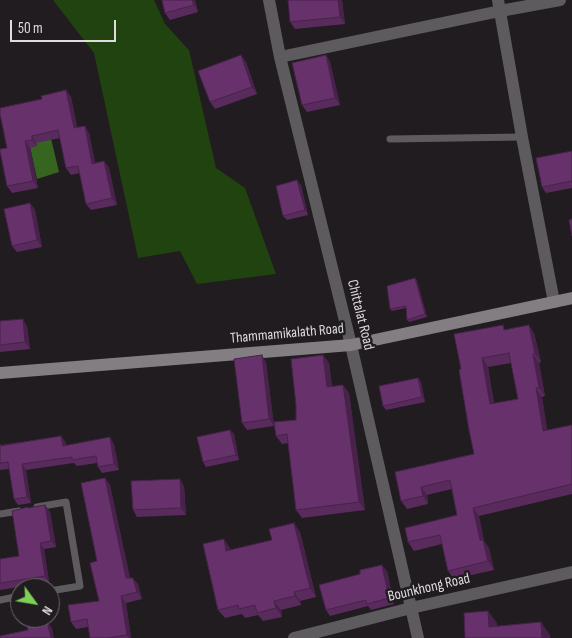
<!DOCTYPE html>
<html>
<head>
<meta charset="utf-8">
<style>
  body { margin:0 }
  #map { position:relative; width:572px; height:638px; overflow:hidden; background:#201c20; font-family:"Sofia Sans Condensed",sans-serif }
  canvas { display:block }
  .north { position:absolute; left:10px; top:578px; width:50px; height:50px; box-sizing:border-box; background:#201c20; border:1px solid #6c696c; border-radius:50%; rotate:122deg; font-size:14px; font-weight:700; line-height:20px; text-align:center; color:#dfdcdf }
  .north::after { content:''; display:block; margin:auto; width:18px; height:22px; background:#7cd155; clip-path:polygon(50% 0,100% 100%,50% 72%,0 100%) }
  .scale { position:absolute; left:10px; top:20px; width:106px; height:22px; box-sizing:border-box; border:2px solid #dfdcdf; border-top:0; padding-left:6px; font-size:15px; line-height:18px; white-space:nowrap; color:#dfdcdf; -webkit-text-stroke:4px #201c20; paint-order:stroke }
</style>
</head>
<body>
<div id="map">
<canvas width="572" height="638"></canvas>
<div class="north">N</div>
<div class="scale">50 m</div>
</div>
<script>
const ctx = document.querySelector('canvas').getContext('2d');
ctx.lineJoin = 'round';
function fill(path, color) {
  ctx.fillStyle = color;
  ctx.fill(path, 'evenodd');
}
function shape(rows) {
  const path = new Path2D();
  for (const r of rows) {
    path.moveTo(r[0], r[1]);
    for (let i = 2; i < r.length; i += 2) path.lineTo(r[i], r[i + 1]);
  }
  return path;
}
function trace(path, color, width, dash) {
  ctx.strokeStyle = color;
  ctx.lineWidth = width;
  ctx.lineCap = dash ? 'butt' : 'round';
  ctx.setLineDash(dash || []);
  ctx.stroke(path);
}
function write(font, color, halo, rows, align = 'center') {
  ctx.font = font + ' "Sofia Sans Condensed",sans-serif';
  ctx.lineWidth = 5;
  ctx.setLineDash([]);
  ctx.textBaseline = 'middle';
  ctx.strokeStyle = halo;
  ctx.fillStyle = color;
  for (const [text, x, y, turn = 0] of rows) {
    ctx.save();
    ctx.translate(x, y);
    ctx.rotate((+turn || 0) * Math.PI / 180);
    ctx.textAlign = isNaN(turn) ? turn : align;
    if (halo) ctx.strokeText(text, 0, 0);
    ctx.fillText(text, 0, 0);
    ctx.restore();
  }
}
const green = shape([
  [53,0,154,0,165,24,189,50,216,168,245,188,276,274,197,284,180,251,138,258,94,53]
]);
const water = shape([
  [42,101,59,172,37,179,21,105]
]);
const lane = shape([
  [390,139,522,137],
  [37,507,66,502,80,586,50,591],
  [0,514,19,511],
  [0,600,20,596]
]);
const street = shape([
  [269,0,280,57,351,345,418,638],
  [498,0,522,137,554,302],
  [280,57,500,11,560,0],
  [294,638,411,608,572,572]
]);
const secondary = shape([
  [0,373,351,345,572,298]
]);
const wall = shape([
  [162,0,195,0,198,12,170,20,165,13],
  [342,0,345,24,295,29,290,22],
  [241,55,246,62,257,94,215,109,210,102],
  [326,55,330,62,340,105,307,112,302,105],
  [66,90,71,97,77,127,89,133,95,163,104,161,109,168,117,205,91,210,86,204,80,173,71,175,66,168,60,138,36,143,37,146,30,148,38,188,12,193,7,186,7,148,42,99],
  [572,151,572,188,546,193,542,187],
  [301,185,308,215,287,220,283,216],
  [30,203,35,210,42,247,17,252,12,246],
  [415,278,417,281,427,317,409,322,407,320,406,308,392,311,390,309],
  [0,321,27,326,30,349,0,352],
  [507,330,534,333,541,362,539,363,545,396,542,397,547,430,572,425,572,494,479,516,484,541,489,548,494,570,454,579,448,571,442,544,414,551,408,542,457,515,452,489,427,495,428,504,407,509,401,501,395,472,474,454,461,369],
  [511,363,518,399,494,403,488,367],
  [323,355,329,363,332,386,349,393,365,510,302,518,296,510,288,443,282,444,276,436,296,420],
  [266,362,274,426,247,430,242,423],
  [418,378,421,382,425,402,386,410,383,406],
  [234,434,239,460,206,467,203,462],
  [61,436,66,443,66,445,114,444,119,470,102,473,98,467,97,463,77,466,74,463,26,470,31,503,18,505,14,499,9,469,0,470,0,444,1,445],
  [105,478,110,485,130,578,138,584,142,599,126,603,131,638,90,638,88,627,76,629,71,622,99,601,97,561],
  [184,486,186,515,137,517,133,510],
  [45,505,50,512,56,547,44,549,49,582,0,590,0,559,19,556,29,508],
  [300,532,316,597,300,601,301,605,281,610,282,617,263,621,258,615,245,618,242,614,225,618,218,610,230,548,230,550,272,540],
  [387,571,394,604,371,610,368,606,330,616,326,610]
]);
const shadedWall = shape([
  [192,0,195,0,198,12,194,5],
  [338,0,342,0,345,24,340,17],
  [241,55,246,62,257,94,252,87],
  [326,55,330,62,340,105,335,98],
  [66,90,71,97,79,135,74,128],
  [85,126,89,133,97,171,92,164],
  [32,136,36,143,37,146,32,140],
  [25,141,30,148,38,188,33,181],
  [104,161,109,168,117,205,112,198],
  [297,180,301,185,308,215,305,210],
  [30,203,35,210,42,247,37,240],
  [415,278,417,281,427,317,425,314],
  [23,319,27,326,30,349,25,342],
  [529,325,534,333,541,362,535,354],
  [533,354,539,363,545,396,539,388],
  [262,355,266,362,274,426,269,419],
  [323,355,329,363,333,396,327,387],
  [482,358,488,367,495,413,490,404],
  [418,378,421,382,425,402,422,397],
  [343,385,349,393,365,510,359,502],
  [536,388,542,397,549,440,543,431],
  [230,430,234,434,239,460,236,455],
  [61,436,66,443,67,452,63,446],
  [110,437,114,444,119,470,114,464],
  [22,464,26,470,31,503,27,497],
  [105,478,110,485,131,585,126,578],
  [180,479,184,486,186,515,181,508],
  [421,487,427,495,428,504,423,496],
  [45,505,50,512,56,547,51,541],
  [473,508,479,516,484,541,489,548,494,570,488,561,480,540],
  [294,523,300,532,316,597,310,588],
  [224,539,230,548,233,560,226,551],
  [40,543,44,549,49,582,45,576],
  [382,565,387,571,394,604,389,598],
  [133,578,138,584,142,599,137,592],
  [294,592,300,601,301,605,295,596],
  [121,596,126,603,131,638,129,638,127,635],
  [274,601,281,610,282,617,276,608],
  [488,611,497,623,498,638,489,627],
  [47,621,52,628,54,638,51,638],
  [541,622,550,635,550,638,542,638]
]);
const building = shape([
  [162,0,192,0,194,5,165,13,162,0],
  [288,0,338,0,340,17,290,22,288,0],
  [241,55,252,87,210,102,198,71,241,55],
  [326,55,335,98,302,105,292,63,326,55],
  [66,90,74,128,85,126,92,164,104,161,112,198,86,204,78,166,66,168,58,130,32,136,32,140,25,141,33,181,7,186,0,151,0,149,7,148,0,114,0,108,42,99,41,96,66,90],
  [572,151,572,183,572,181,542,187,536,158,572,151],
  [297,180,305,210,283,216,276,186,297,180],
  [30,203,37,240,12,246,4,209,30,203],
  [572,219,572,236,569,220,572,219],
  [415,278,425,314,407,320,406,306,390,309,387,286,415,278],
  [23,319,25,342,0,345,0,321,23,319],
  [503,325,504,330,529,325,535,354,533,354,539,388,536,388,543,431,572,425,572,484,473,508,480,540,483,540,488,561,448,571,440,535,408,542,405,528,457,515,450,480,421,487,423,496,401,501,395,472,474,454,469,430,459,370,461,369,454,334,503,325],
  [509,353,518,399,490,404,482,358,509,353],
  [262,355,269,419,242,423,234,359,262,355],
  [323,355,327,387,343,385,359,502,296,510,287,434,276,436,274,422,296,420,296,405,291,359,323,355],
  [418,378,422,397,383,406,379,386,418,378],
  [230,430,236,455,203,462,197,437,230,430],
  [61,436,63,446,110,437,114,464,98,467,96,456,72,460,72,457,22,464,27,497,14,499,8,462,0,463,0,446,61,436],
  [105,478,126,578,133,578,137,592,121,596,127,635,107,638,90,638,87,619,71,622,68,605,99,601,90,563,97,561,81,483,105,478],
  [180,479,181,508,133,510,131,481,180,479],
  [45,505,51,541,40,543,45,576,0,583,0,559,19,556,12,511,28,507,28,508,45,505],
  [294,523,310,588,294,592,295,596,274,601,276,608,257,613,255,605,239,609,238,605,218,610,203,544,224,539,226,551,272,540,269,529,294,523],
  [382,565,389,598,367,604,366,600,326,610,319,585,360,574,360,570,382,565],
  [488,611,489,627,541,622,542,638,465,638,464,613,488,611],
  [47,621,51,638,0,638,0,636,28,630,27,625,47,621]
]);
const streetNames = [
  ["Chittalat Road",360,315,76],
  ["Thammamikalath Road",287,334,-5],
  ["Bounkhong Road",429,588,-13]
];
fill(green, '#214310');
fill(water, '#366520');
trace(lane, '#5e5b5e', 7);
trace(street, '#5e5b5e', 12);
trace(secondary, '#827e82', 12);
fill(wall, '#592a5c');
fill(shadedWall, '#48224b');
fill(building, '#67316b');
trace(building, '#48224b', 1);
write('15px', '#dfdcdf', '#201c20', streetNames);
</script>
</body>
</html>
